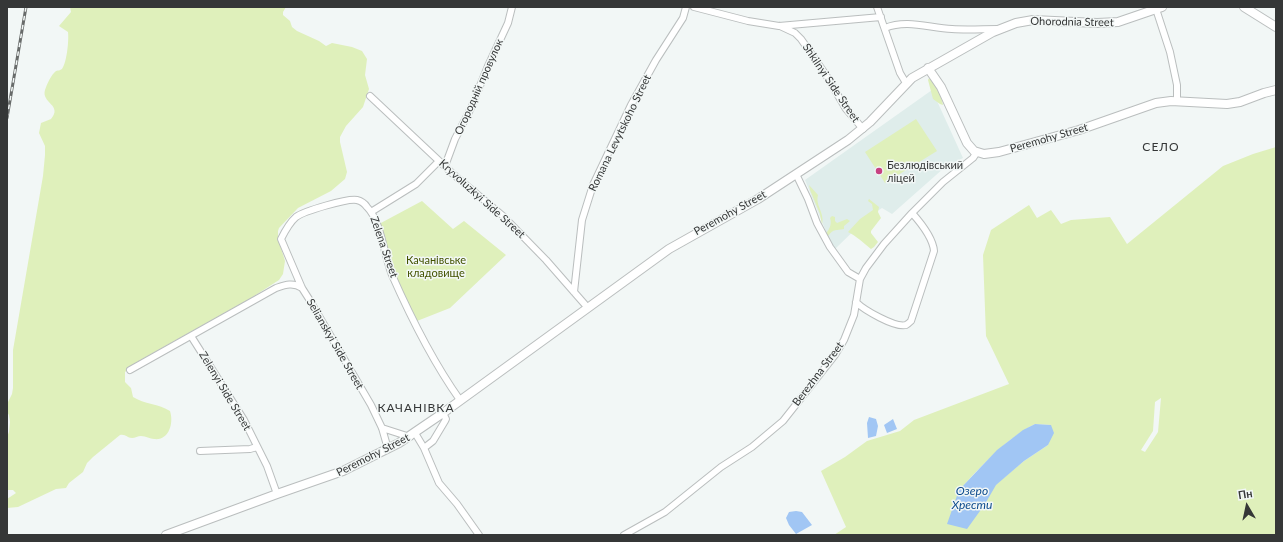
<!DOCTYPE html>
<meta charset="utf-8">
<style>
body{margin:0}
#map{position:relative;width:1283px;height:542px;overflow:hidden;background:#f2f7f6;font-family:Lato,sans-serif}
canvas{display:block}
.frame{position:absolute;inset:0;border:8px solid #353737;pointer-events:none}
.north{position:absolute;left:1227px;top:486px;width:40px;height:40px;-webkit-text-stroke:3px #f2f7f6;paint-order:stroke;rotate:351deg;font-size:11px;font-weight:700;line-height:16px;text-align:center;color:#353737}
.north::after{content:'';display:block;margin:auto;width:14px;height:18px;background:#353737;clip-path:polygon(50% 0,100% 100%,50% 72%,0 100%)}
</style>
<div id="map">
<canvas width="1283" height="542"></canvas>
<div class="frame"></div>
<div class="north">Пн</div>
</div>
<script>
const g = document.querySelector('canvas').getContext('2d');
g.lineJoin = 'round';
function fillPath(path, color) { g.fillStyle = color; g.fill(path, 'evenodd'); }
function strokePath(path, color, width, dash) { g.strokeStyle = color; g.lineWidth = width; g.lineCap = dash ? 'butt' : 'round'; g.setLineDash(dash || []); g.stroke(path); }
function write(font, color, halo, rows, align = 'center') {
  g.font = font + ' Lato,sans-serif'; g.lineWidth = 3; g.setLineDash([]); g.textBaseline = 'middle'; g.strokeStyle = halo; g.fillStyle = color; for (const [text, x, y, turn = 0] of rows) {
    g.save(); g.translate(x, y); g.rotate((+turn || 0) * Math.PI / 180); g.textAlign = isNaN(turn) ? turn : align; if (halo) g.strokeText(text, 0, 0); g.fillText(text, 0, 0); g.restore();
  }
}
const built = new Path2D(`
 M932,90L963,158L944,168L892,214L882,208L868,217L835,249L827,234L805,180Z`);
const green = new Path2D(`
 M70,7H286L283,12V15L290,21L292,27L297,31L319,41L326,46L332,43L352,47L362,51L367,59L365,75L369,89L363,107L346,126L340,137V142L347,172L345,179L331,191L298,208L279,228L278,231V238L285,261L283,274L279,280L251,298L135,363L125,372V382L131,388L133,397C144,404 159,404 170,411C174,423 169,441 154,439C150,439 146,436 141,436C138,436 135,438 132,438C127,438 126,434 120,435L93,457L87,463L83,472L69,483L66,488L56,489L18,507L7,508V499L16,493L13,490H7V437L9,432L10,422L9,415L7,412V404L12,394L13,388V350L43,176L45,155V146L39,133L41,123L51,119C63,105 41,103 45,90C47,84 51,75 56,71C59,70 59,71 62,69C67,62 69,40 68,32L59,26L71,12Z
 M929,78C934,82 943,98 943,105L940,104L933,99L928,80Z
 M916,119L937,151L885,183L865,152Z
 M1276,147V535H834L846,527L821,471L845,457L867,441L900,431L914,420L1009,384L986,336L983,255L991,230L1029,205L1037,218L1051,210L1061,224L1071,220L1110,217L1127,244L1223,166L1253,154ZM1161,398L1158,432L1145,452L1141,450L1153,431L1155,402ZM1035,424L1051,425L1048,445L1024,461L995,485L959,490C982,466 1004,440 1035,424Z
 M809,185L818,195C815,206 825,212 822,225L820,214L810,190Z
 M869,199L879,207L878,212L881,218L871,231V233L878,242L874,247L871,249C865,244 855,235 848,232L860,219L873,210L872,204L868,201Z
 M422,201L453,229L464,221L506,255L450,308L417,321L393,272L379,224Z
 M832,216L835,217V221L837,223L847,219L850,221L844,226V229C836,231 834,228 828,236L826,233C830,229 832,223 830,218Z`);
const water = new Path2D(`
 M869,417L876,419L878,426L876,436L868,438L867,423Z
 M893,419L897,429L887,433L884,425Z
 M1035,424L1051,425L1054,433L1048,445L1024,461L996,485L985,504L967,529L947,524L959,490L997,450L1023,430Z
 M796,511L802,512L812,525L796,534L789,525L786,518L789,512Z`);
const street = new Path2D(`
 M694,7L748,21L779,26L881,17
 M877,7L900,73L906,83
 M1156,9L1170,52L1177,85V101
 M780,26L795,33L801,39L826,75L846,109L863,129
 M885,28C907,19 929,28 952,29C967,30 983,29 998,29
 M370,96L453,174L503,216L546,260L588,308
 M445,166L455,139L471,108L488,66L508,23L512,7
 M796,174L808,199L817,223L830,247L848,272L860,279
 M371,212L416,184L439,161
 M574,292L582,220L593,185L631,105L656,60L683,18L686,7
 M856,302C864,310 895,328 906,325C908,324 909,323 911,321L934,251C933,238 920,222 912,213
 M191,336L244,420L267,466L277,494
 M130,370L276,288C285,285 293,282 302,288
 M382,428L410,437
 M415,433L424,448L439,483L457,504L479,535
 M424,448L433,441L445,421L446,419L443,413
 M388,449L382,428L371,405L309,299L302,288L281,239C285,231 289,223 296,217C304,211 348,198 357,200C361,201 365,204 367,207C381,221 384,255 392,275C411,318 433,362 460,400
 M200,451L250,449L257,447
 M624,535L665,512L721,467L752,447L783,421L835,355L844,340L854,315L860,279L866,268L884,244L912,213L943,182L973,158L977,152`);
const secondary = new Path2D(`
 M1244,7L1276,27
 M928,68L941,87L967,143L974,151L984,154L999,152L1079,130L1156,103L1171,101L1227,104L1240,102L1264,93L1276,90
 M166,535L277,494L343,471L399,443L443,413L669,249L758,199L848,140L870,122L912,78L993,32L1016,23L1033,20L1097,23L1118,22L1162,7`);
const rail = new Path2D(`
 M7,118L26,7`);
const markers = [
 [879,171,4,"#c74182"]
];
const streetNames = [
 ["Ohorodnia Street",1072,22,1],
 ["Shkilnyi Side Street",831,83,56],
 ["Огородній провулок",479,87,-66],
 ["Romana Levytskoho Street",620,133,-64],
 ["Peremohy Street",1049,138,-16],
 ["Kryvoluzkyi Side Street",482,199,42],
 ["Peremohy Street",730,213,-29],
 ["Zelena Street",384,247,71],
 ["Selianskyi Side Street",335,344,60],
 ["Berezhna Street",818,374,-53],
 ["Zelenyi Side Street",225,391,59],
 ["Peremohy Street",373,455,-27]
];
const poiNames = [
 ["Безлюдівський",887,165],
 ["ліцей",887,178]
];
const parkNames = [
 ["Качанівське",436,260],
 ["кладовище",436,273]
];
const neighbourhoodNames = [
 ["СЕЛО",1161,147],
 ["КАЧАНІВКА",416,408]
];
const waterNames = [
 ["Озеро",972,491],
 ["Хрести",972,505]
];
fillPath(built, '#dfedeb');
fillPath(green, '#dff0bb');
fillPath(water, '#a1c6f4');
strokePath(street, '#babebe', 8);
strokePath(secondary, '#babebe', 10);
strokePath(street, '#fff', 6);
strokePath(secondary, '#fff', 8);
strokePath(rail, '#686b6a', 3);
strokePath(rail, '#f2f7f6', 1.5, [4.5]);
for (const [x, y, r, color] of markers) { const dot = new Path2D(); dot.arc(x, y, r, 0, 2 * Math.PI); g.fillStyle = color; g.fill(dot); strokePath(dot, '#f2f7f6', 1.5); }
write('11px', '#353737', '#f2f7f6', streetNames);
write('11px', '#353737', '#f2f7f6', poiNames, 'left');
write('11px', '#435300', '#f2f7f6', parkNames);
g.letterSpacing = '1px';
write('12px', '#353737', '#f2f7f6', neighbourhoodNames);
g.letterSpacing = '0px';
write('italic 12px', '#0b4a8d', '#f2f7f6', waterNames);
</script>
